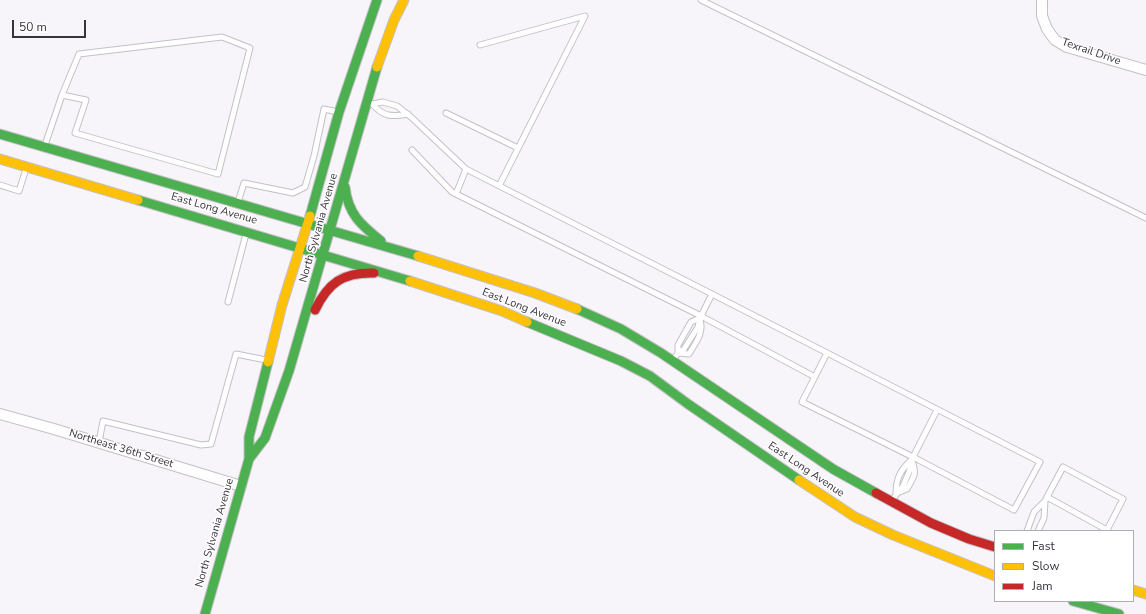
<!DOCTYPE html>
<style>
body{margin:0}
#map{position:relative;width:1146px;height:614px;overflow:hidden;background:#f8f5fa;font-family:"Nunito Sans",sans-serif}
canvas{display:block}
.legend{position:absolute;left:994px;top:530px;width:140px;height:72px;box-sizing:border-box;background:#fff;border:1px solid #b0adb2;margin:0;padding:5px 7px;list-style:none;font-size:12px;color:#39333f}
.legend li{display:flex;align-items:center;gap:8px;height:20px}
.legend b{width:20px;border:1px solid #b0adb2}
.scale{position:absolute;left:12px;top:20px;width:74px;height:18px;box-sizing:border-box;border:2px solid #39333f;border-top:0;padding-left:5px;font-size:12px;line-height:14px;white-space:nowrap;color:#39333f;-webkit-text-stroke:3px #fff;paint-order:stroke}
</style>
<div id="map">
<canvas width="1146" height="614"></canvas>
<ul class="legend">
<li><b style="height:5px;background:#4caf50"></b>Fast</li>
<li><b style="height:5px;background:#ffc107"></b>Slow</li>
<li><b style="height:5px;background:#c62828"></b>Jam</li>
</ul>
<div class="scale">50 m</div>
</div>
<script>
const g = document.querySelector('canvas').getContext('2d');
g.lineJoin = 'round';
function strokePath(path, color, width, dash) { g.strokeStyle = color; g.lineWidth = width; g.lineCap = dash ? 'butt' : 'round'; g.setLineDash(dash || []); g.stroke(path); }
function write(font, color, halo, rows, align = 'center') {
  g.font = font + ' "Nunito Sans",sans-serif'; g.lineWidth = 3; g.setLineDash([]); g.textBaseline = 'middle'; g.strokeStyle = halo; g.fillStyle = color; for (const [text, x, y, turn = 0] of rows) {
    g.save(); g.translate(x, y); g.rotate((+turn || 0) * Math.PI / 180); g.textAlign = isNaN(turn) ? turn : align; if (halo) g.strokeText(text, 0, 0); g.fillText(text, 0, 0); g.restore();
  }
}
const lane = new Path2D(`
 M701,0L1146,218
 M480,45L585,16L499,186
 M369,103L372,104L383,102L397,106L411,117L466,169L712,294
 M372,104C384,117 391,117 408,114
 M446,113L518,148
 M45,145L62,95L86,100L75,133L218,174L250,48L222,37L79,54L62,95
 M412,150L452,192L701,316L815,377
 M0,185L19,191L26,169
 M456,194L466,169
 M238,202L244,183L293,193L305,187L314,156L324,109L338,112
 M228,302L246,234
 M678,353V345L691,322L700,318
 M679,353L689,354C696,342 704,333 700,320
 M673,360L678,353L684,349L698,327L700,318L712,294L1040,462L1014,510L913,457L802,402L827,353
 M99,442L103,421L201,445L211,444L236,354L266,360
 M897,493L907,489C914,476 917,475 912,461
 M896,494C896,478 900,471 911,460
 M892,500L903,486L909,472L913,457L937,410
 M1027,531L1034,512L1045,501L1047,497L1063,467L1123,499L1107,530L1047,497
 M1038,531L1044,518L1045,501`);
const street = new Path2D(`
 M1042,0V16L1047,29L1055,40L1067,47L1146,70
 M0,414L54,429L241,486`);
const fast = new Path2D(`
 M0,134L418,256
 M345,187C348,214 361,225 381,241
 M138,200L410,281
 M310,216L339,112L377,0
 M577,309L621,329L661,353L833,469L876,493
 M527,322L621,361L650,376L688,404L799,480
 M249,459L265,438L289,371L377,67
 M1073,601L1119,614
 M205,614L249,459V437L268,362`);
const slow = new Path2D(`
 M377,67L394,20L404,0
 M0,159L138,200
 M418,256L535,293L577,309
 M410,281L502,311L527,322
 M268,362L282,305L310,216
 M799,480L855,517L893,535L995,576
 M1133,590L1146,594`);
const jam = new Path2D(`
 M315,310C328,283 343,272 374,273
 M876,493L931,523L969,539L995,547`);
const streetNames = [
 ["Texrail Drive",1091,52,19],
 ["East Long Avenue",214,209,16],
 ["North Sylvania Avenue",319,228,-74],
 ["East Long Avenue",524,308,21],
 ["Northeast 36th Street",121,449,17],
 ["East Long Avenue",806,470,34],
 ["North Sylvania Avenue",215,533,-74]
];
strokePath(lane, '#c4c0c7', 7);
strokePath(street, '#c4c0c7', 12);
strokePath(fast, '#c4c0c7', 11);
strokePath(slow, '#c4c0c7', 11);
strokePath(jam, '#c4c0c7', 11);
strokePath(lane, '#fefefe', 5);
strokePath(street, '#fefefe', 10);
strokePath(fast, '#4caf50', 9);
strokePath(slow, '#ffc107', 9);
strokePath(jam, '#c62828', 9);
write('11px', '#39333f', '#fff', streetNames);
</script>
